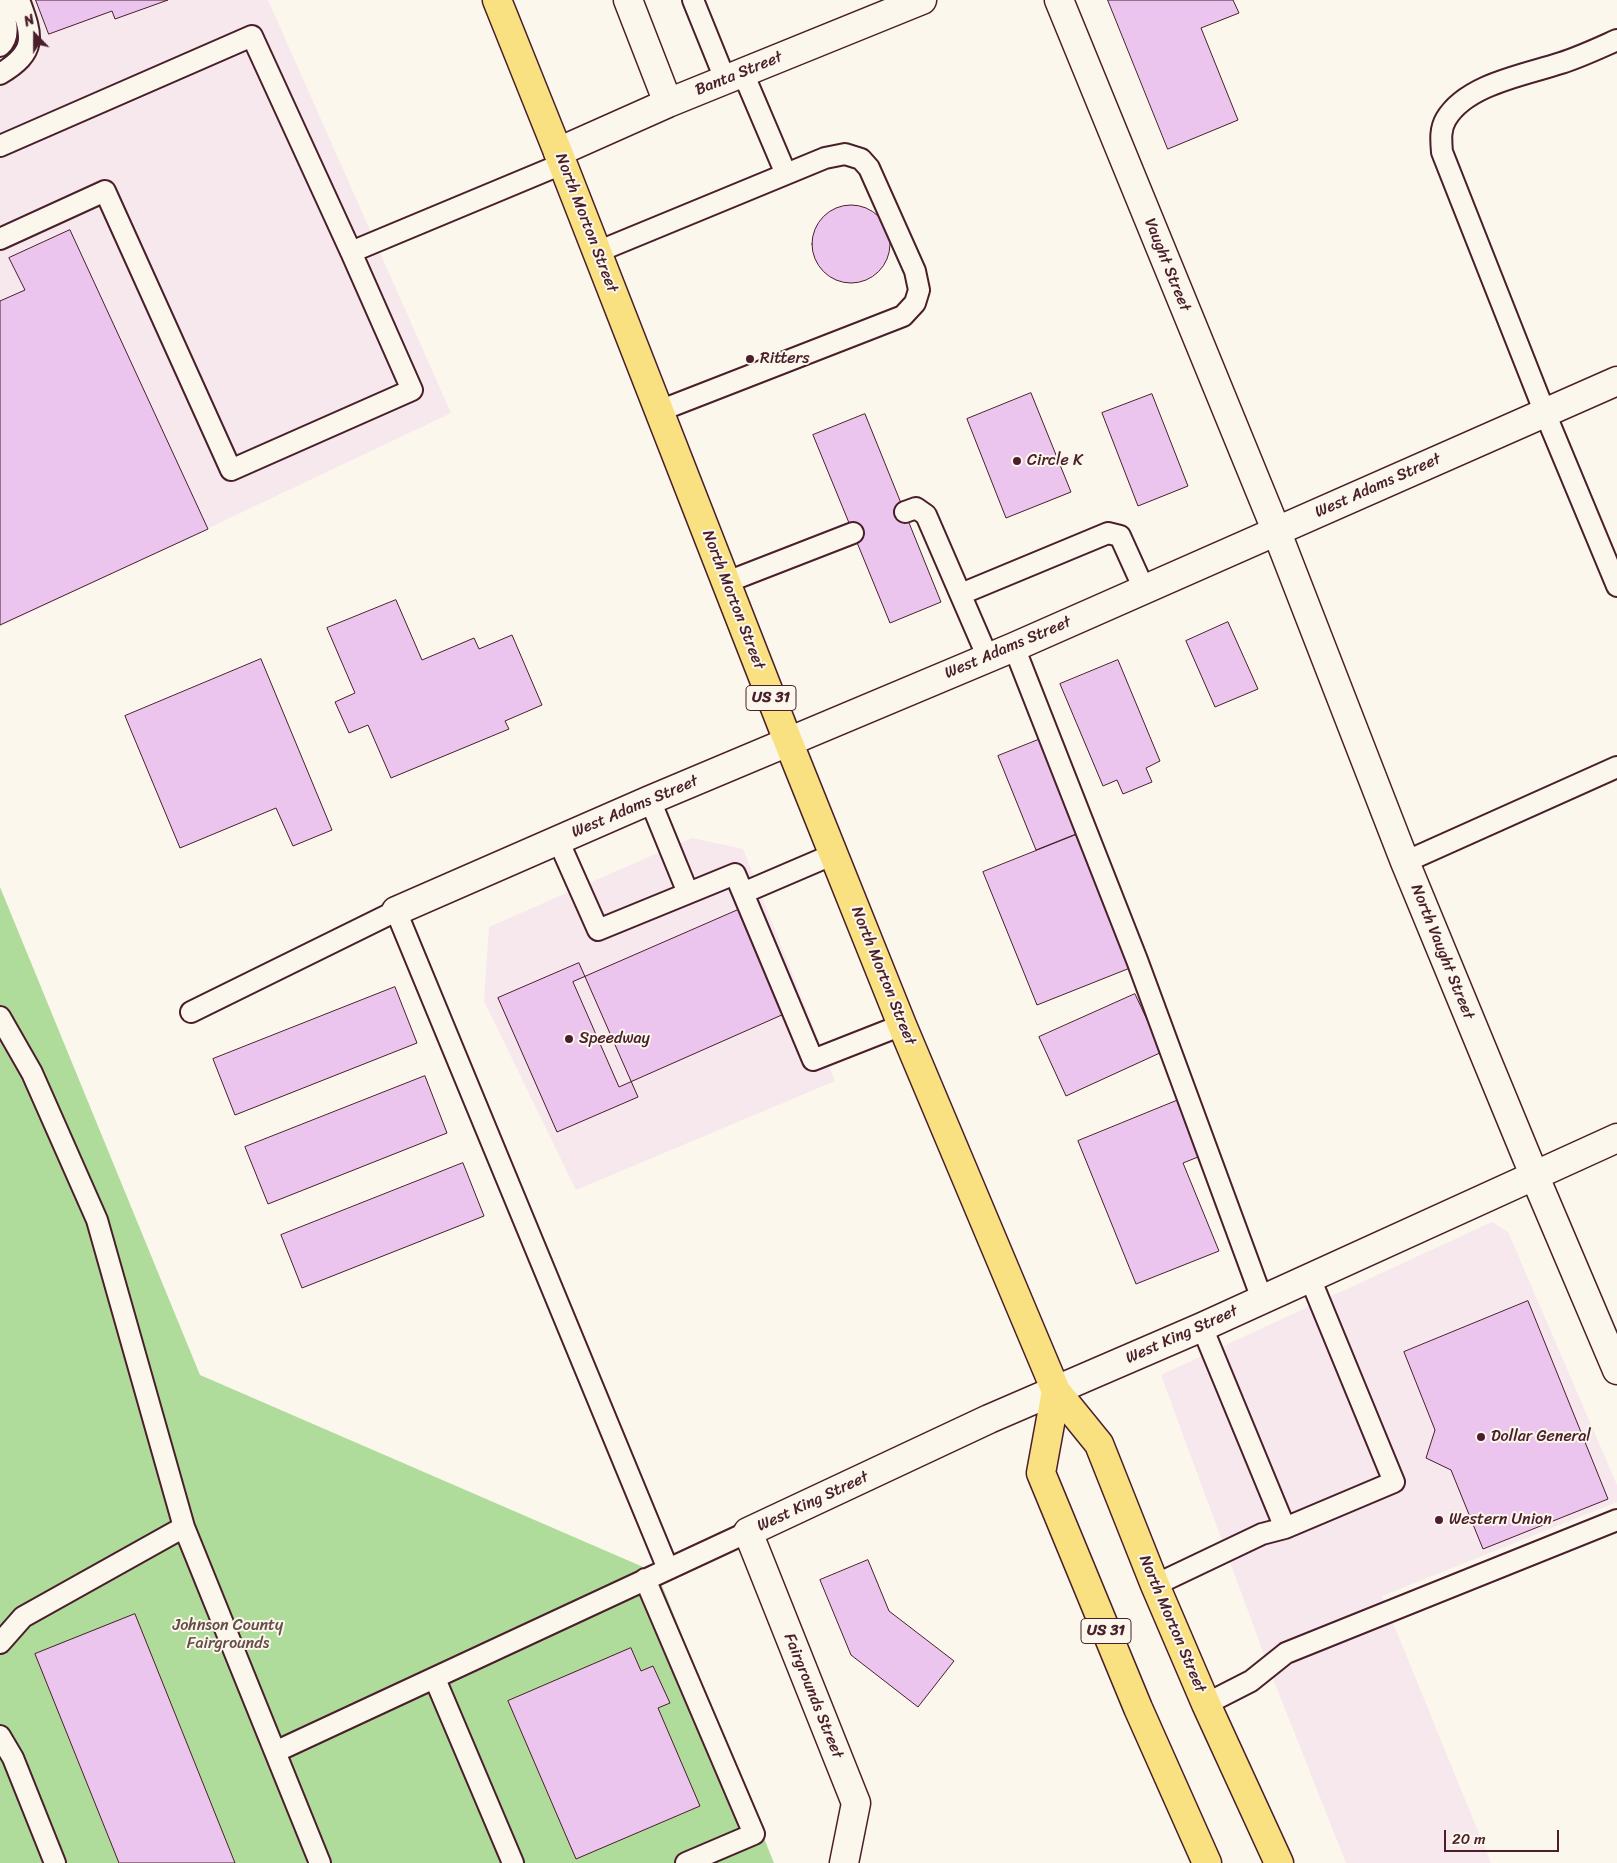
<!DOCTYPE html>
<style>
body{margin:0}
#map{position:relative;width:1617px;height:1863px;overflow:hidden;background:#fbf7ec;font-family:Sriracha,sans-serif}
canvas{display:block}
.north{position:absolute;left:10px;top:10px;width:50px;height:50px;-webkit-text-stroke:4px #fbf7ec;paint-order:stroke;rotate:338deg;font-size:14px;font-weight:700;line-height:20px;text-align:center;color:#4a1f2b}
.north::after{content:'';display:block;margin:auto;width:18px;height:22px;background:#4a1f2b;clip-path:polygon(50% 0,100% 100%,50% 72%,0 100%)}
.scale{position:absolute;left:1444px;top:1830px;width:115px;height:22px;box-sizing:border-box;border:2px solid #4a1f2b;border-top:0;padding-left:6px;font-size:15px;line-height:18px;white-space:nowrap;color:#4a1f2b;-webkit-text-stroke:4px #fbf7ec;paint-order:stroke}
</style>
<div id="map">
<canvas width="1617" height="1863"></canvas>
<div class="north">N</div>
<div class="scale">20 m</div>
</div>
<script>
const g = document.querySelector('canvas').getContext('2d');
g.lineJoin = 'round';
function fillPath(path, color) { g.fillStyle = color; g.fill(path, 'evenodd'); }
function strokePath(path, color, width, dash) { g.strokeStyle = color; g.lineWidth = width; g.lineCap = dash ? 'butt' : 'round'; g.setLineDash(dash || []); g.stroke(path); }
function write(font, color, halo, rows, align = 'center') {
  g.font = font + ' Sriracha,sans-serif'; g.lineWidth = 4; g.setLineDash([]); g.textBaseline = 'middle'; g.strokeStyle = halo; g.fillStyle = color; for (const [text, x, y, turn = 0] of rows) {
    g.save(); g.translate(x, y); g.rotate((+turn || 0) * Math.PI / 180); g.textAlign = isNaN(turn) ? turn : align; if (halo) g.strokeText(text, 0, 0); g.fillText(text, 0, 0); g.restore();
  }
}
const built = new Path2D(`
 M0,0H268L451,413L0,627Z
 M692,838L743,849L835,1081L576,1190L484,1001L489,927Z
 M1492,1222L1508,1232L1617,1485V1502L1382,1596L1491,1863H1346L1272,1676L1161,1375Z`);
const green = new Path2D(`
 M0,887L200,1375L657,1573L774,1863H0Z`);
const building = new Path2D(`
 M36,0H168L115,19L112,11L49,34Z
 M1108,0H1233L1239,13L1201,28L1238,120L1168,149Z
 M812 244a39 39 0 1 1 78 0a39 39 0 1 1-78 0Z
 M70,230L208,529L0,625V301L25,290L9,258Z
 M1031,393L1071,492L1006,518L967,419Z
 M1152,394L1188,486L1138,506L1102,413Z
 M865,414L941,602L890,623L813,435Z
 M396,600L422,660L474,638L479,649L512,635L542,705L505,721L509,729L391,778L368,725L349,733L335,702L355,693L327,628Z
 M1228,622L1258,689L1215,707L1186,641Z
 M261,659L332,830L293,846L276,808L180,848L125,716Z
 M1118,660L1160,761L1146,768L1152,782L1123,794L1117,780L1103,786L1060,684Z
 M1043,738L1081,832L1036,850L998,756Z
 M1076,835L1130,968L1037,1005L983,872Z
 M738,910L784,1014L619,1087L573,982Z
 M579,963L638,1097L557,1132L498,998Z
 M395,987L417,1043L235,1115L213,1059Z
 M1135,994L1162,1052L1066,1096L1039,1037Z
 M425,1076L447,1133L268,1204L245,1147Z
 M1181,1099L1203,1155L1183,1163L1219,1251L1136,1284L1078,1141Z
 M463,1163L484,1216L302,1288L281,1235Z
 M1528,1301L1608,1499L1483,1549L1451,1470L1426,1458L1435,1430L1404,1352Z
 M868,1560L889,1611L954,1661L918,1707L851,1655L820,1580Z
 M135,1614L235,1863H119L35,1654Z
 M631,1648L641,1671L653,1666L670,1703L658,1708L700,1806L576,1859L508,1701Z`);
const service = new Path2D(`
 M693,0L725,79
 M0,4C5,17 12,35 0,46
 M1617,40C1599,48 1580,57 1561,63C1525,75 1467,84 1446,119C1440,129 1441,140 1442,152L1545,413L1617,586
 M743,73L786,174
 M0,74C37,52 33,37 19,0
 M0,146L252,36L351,252L562,164
 M0,239L105,191L231,470L412,390L351,252
 M597,252L825,158L845,154L861,159L869,168L915,271L919,290L915,303L903,316L659,411
 M905,512L916,508L926,515L988,658
 M727,582L853,533
 M961,594L1108,533L1120,536L1144,589
 M1014,647L1137,960L1262,1299
 M650,800L688,893
 M558,840L598,930L735,874L813,1060L902,1025
 M1405,862L1617,767
 M743,893L834,854
 M191,1012L396,911L668,1569
 M0,1017L32,1073L97,1220L184,1527L23,1617L0,1643
 M184,1527L320,1863
 M1285,1528L1394,1482L1310,1278
 M645,1579L754,1834L686,1863
 M1155,1585L1262,1534L1285,1528L1202,1327
 M435,1679L513,1863
 M1206,1704L1251,1681L1286,1653L1617,1520
 M0,1736L13,1758L55,1863
 M275,1752L748,1532`);
const minor = new Path2D(`
 M628,0L668,103
 M1059,0L1276,530L1405,862L1535,1177L1617,1370
 M558,152L668,103L922,0
 M396,911L650,800L1014,647L1617,381
 M844,1863L856,1803L748,1532L989,1419L1202,1327L1617,1138`);
const primary = new Path2D(`
 M497,0L558,152L788,741L902,1025L1056,1391L1099,1444L1155,1585L1206,1704L1279,1863
 M1056,1391L1041,1473L1138,1708L1207,1863`);
const markers = [
 [750,359,5,"#4a1f2b"],
 [1017,461,5,"#4a1f2b"],
 [569,1039,5,"#4a1f2b"],
 [1481,1437,5,"#4a1f2b"],
 [1439,1520,5,"#4a1f2b"]
];
const shields = [
 [771,698,50],
 [1106,1631,50]
];
const shieldNames = [
 ["US 31",771,698],
 ["US 31",1106,1631]
];
const streetNames = [
 ["Banta Street",739,74,-22],
 ["North Morton Street",586,223,69],
 ["Vaught Street",1167,265,68],
 ["West Adams Street",1378,486,-24],
 ["North Morton Street",733,600,69],
 ["West Adams Street",1008,648,-23],
 ["West Adams Street",635,807,-23],
 ["North Vaught Street",1442,952,68],
 ["North Morton Street",883,976,68],
 ["West King Street",1182,1335,-24],
 ["West King Street",813,1502,-25],
 ["North Morton Street",1172,1624,67],
 ["Fairgrounds Street",813,1696,68]
];
const poiNames = [
 ["Ritters",760,359],
 ["Circle K",1027,461],
 ["Speedway",579,1039],
 ["Dollar General",1491,1437],
 ["Western Union",1449,1520]
];
const parkNames = [
 ["Johnson County",228,1626],
 ["Fairgrounds",228,1644]
];
fillPath(built, '#f6e8ed');
fillPath(green, '#b0dc9b');
fillPath(building, '#ebc5ee');
strokePath(building, '#4a1f2b', 1);
strokePath(service, '#4a1f2b', 24);
strokePath(minor, '#4a1f2b', 31);
strokePath(primary, '#4a1f2b', 31);
strokePath(service, '#fbf7ec', 20);
strokePath(minor, '#fbf7ec', 28);
strokePath(primary, '#f9e181', 28);
for (const [x, y, r, color] of markers) { const dot = new Path2D(); dot.arc(x, y, r, 0, 2 * Math.PI); g.fillStyle = color; g.fill(dot); strokePath(dot, '#fbf7ec', 2); }
for (const [x, y, w] of shields) { const box = new Path2D(); box.roundRect(x - w / 2, y - 12.5, w, 25, 4); g.fillStyle = '#fbf7ec'; g.fill(box); strokePath(box, '#4a1f2b', 1); }
write('bold 15px', '#4a1f2b', null, shieldNames);
write('16px', '#4a1f2b', '#fbf7ec', streetNames);
write('16px', '#4a1f2b', '#fbf7ec', poiNames, 'left');
write('16px', '#644e47', '#fbf7ec', parkNames);
</script>
